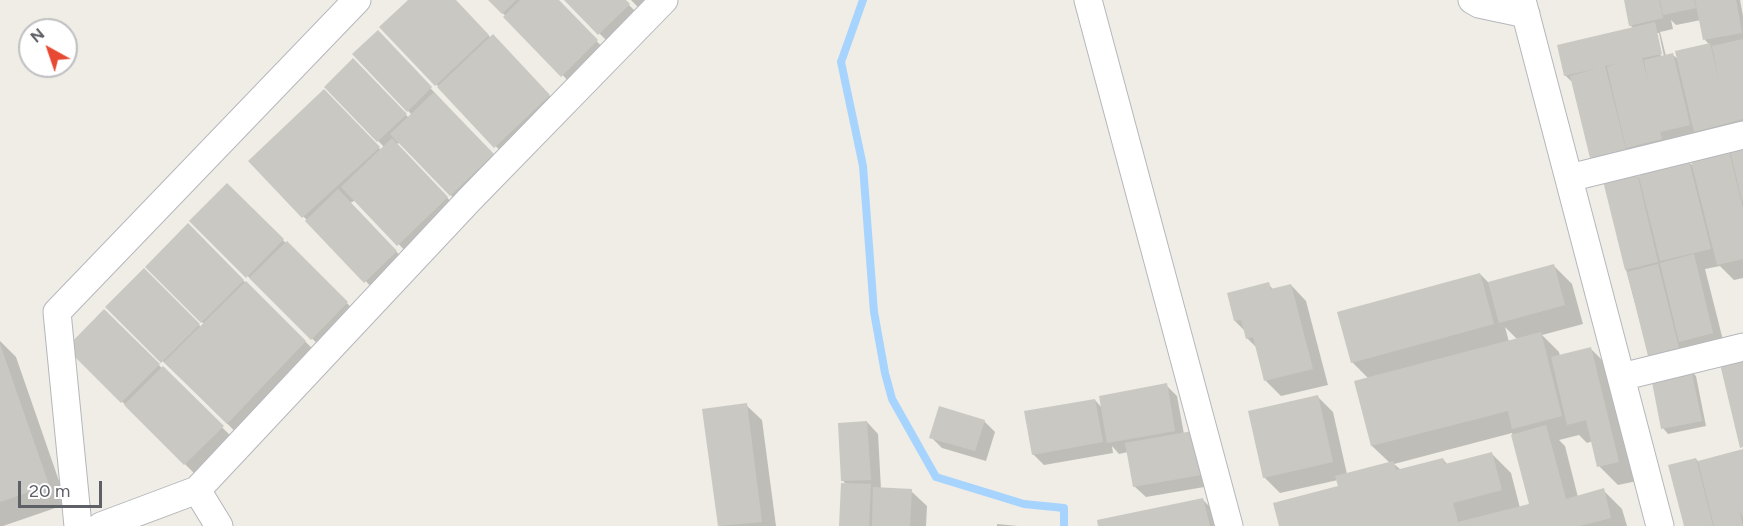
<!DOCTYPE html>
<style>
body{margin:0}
#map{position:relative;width:1743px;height:526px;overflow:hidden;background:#efede5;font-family:Figtree,sans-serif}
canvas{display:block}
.north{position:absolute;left:18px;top:18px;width:60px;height:60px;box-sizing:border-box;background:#fff;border:2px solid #bebfc1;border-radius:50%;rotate:320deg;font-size:16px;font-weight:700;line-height:24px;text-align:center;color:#5d6065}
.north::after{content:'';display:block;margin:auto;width:21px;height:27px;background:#e74933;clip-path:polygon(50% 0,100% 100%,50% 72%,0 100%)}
.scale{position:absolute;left:18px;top:481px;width:84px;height:27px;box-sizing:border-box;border:3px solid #5d6065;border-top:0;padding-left:8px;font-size:18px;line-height:21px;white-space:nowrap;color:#5d6065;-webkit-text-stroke:4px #fff;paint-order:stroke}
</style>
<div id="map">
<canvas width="1743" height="526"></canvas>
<div class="north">N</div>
<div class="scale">20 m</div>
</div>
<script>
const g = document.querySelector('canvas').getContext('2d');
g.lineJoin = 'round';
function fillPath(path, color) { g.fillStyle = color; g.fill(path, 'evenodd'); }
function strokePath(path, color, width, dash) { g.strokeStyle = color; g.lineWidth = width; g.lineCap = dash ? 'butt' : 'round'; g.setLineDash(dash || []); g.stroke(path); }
const shadow = new Path2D(`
 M410,0H454L491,38L508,52L564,111L511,162L381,27Z
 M490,0H557L612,57L578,91Z
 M566,0H624L640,16L611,45Z
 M631,0H659L645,14Z
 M1625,0H1740L1743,16V126L1603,169L1592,157L1573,80L1571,81L1565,75L1634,29L1630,25ZM1671,20L1676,25L1701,20L1705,40L1710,45L1679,60L1673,55L1666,56L1660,32L1673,29ZM1656,33H1659L1665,61H1662Z
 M378,32L508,171L466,211L400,142L396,145L463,214L414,260L356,200L350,203L412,268L381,297L250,161L339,106L382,151L385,148L326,87L353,60L409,118L412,115L354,54Z
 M1743,144V278L1734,280L1720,266L1705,269L1724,344L1692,352L1686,347L1690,359L1660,367L1649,355L1626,270L1636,174L1641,179L1689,162L1694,167Z
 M227,185L363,319L328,354L191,221Z
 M188,226L321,357L243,439L107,307L144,270L201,327L204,324L147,267Z
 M1553,265L1572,284L1583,324L1542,335L1559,352L1560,356L1591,349L1610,368L1637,481L1618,485L1599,466L1593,441L1587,443L1579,435L1559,440L1565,446L1578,497L1603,490L1622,509L1627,526H1280L1340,487L1338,480L1280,493L1264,477L1318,397L1333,412L1347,474L1390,463L1372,446L1356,382L1369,379L1352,362L1480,274L1489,283ZM1505,327L1517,339L1509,342ZM1512,433L1530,505L1520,508L1511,473L1492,454L1448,465L1443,459L1401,470L1394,464Z
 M1268,284L1274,290L1291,285L1306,301L1328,385L1281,396L1266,381L1258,349L1247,338L1245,331L1235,321Z
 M104,311L238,443L201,480L68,348Z
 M0,341L16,357L67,504L3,526H0Z
 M1690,370L1696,376L1706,426L1668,434L1663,428Z
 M1166,385L1177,396L1184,434L1216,485L1146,497L1134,486L1128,452L1119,454L1112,446L1113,453L1044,465L1033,454L1095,400L1102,408Z
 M746,405L762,420L776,526H719L704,410Z
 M984,421L995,432L986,461L942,448L931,437Z
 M867,422L878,434L881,489L911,491L927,506L926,526H840L847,485L843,481Z
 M1743,451V526H1685L1696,459L1699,462Z
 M1202,499L1218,515L1221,526H1099Z
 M997,524L1018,526H997Z`);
const stream = new Path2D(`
 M863,0L841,62L863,166L874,312L885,373L892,399L936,477L1024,504L1064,508V526`);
const building = new Path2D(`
 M408,0H456L489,35L435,86L379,27Z
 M488,0H516L502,14Z
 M520,0H559L598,40L561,77L503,17Z
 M564,0H626L630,4L598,35Z
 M1624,0H1659L1663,18L1629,26Z
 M1660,0H1694L1696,8L1663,15Z
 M1695,0H1736L1742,33L1703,40Z
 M1655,22L1662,54L1642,58L1648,82L1644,60L1673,53L1690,125L1660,132L1662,139L1626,148L1607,67L1615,64L1605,66L1626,150L1590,158L1570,76L1598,68L1564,76L1557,45Z
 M378,30L432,87L407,112L352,54Z
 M493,34L550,95L494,148L437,87Z
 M1743,39V119L1694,132L1675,51L1710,43L1720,85L1712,46Z
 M353,58L407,114L377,142L324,87Z
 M324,89L380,147L302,218L248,161Z
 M434,92L494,154L450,196L390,134Z
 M392,138L448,197L397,246L341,187Z
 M1743,143V201H1742L1729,146Z
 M1728,147L1743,209V259L1717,265L1690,157Z
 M1689,161L1711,249L1660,261L1638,173Z
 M1637,173L1658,262L1625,270L1603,181Z
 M227,183L284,239L246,278L189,221Z
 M338,189L397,251L364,283L305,221Z
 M188,223L244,280L201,323L145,267Z
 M287,241L348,302L311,340L249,278Z
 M1694,254L1713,333L1679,342L1660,263Z
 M1554,264L1565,305L1499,323L1488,282Z
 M1658,264L1679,348L1648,356L1627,272Z
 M144,268L200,324L161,363L105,307Z
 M1480,273L1494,324L1351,363L1337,312Z
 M246,281L306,341L227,424L164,362Z
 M1269,282L1271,289L1291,284L1313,369L1264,381L1253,337L1246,339L1241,320L1234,321L1227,293Z
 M104,309L160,364L121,403L66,348Z
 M1541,332L1562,416L1512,429L1508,411L1371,446L1354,381Z
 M0,344L49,485L0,502Z
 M1591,347L1619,462L1597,467L1586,420L1567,425L1551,357Z
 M1743,359V447L1740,448L1720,364Z
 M163,366L224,426L184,465L124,405Z
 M1691,369L1702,421L1661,429L1651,377Z
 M1167,383L1175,431L1107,443L1099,396Z
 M1318,395L1333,462L1263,478L1248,411Z
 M1095,399L1103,442L1032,455L1024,411Z
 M747,403L762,522L718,526L702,409Z
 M939,406L985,420L975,451L929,438Z
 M867,421L871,480L841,481L838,423Z
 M1546,425L1566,499L1604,488L1611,518L1579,526H1279L1273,503L1338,486L1335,476L1393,461L1396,470L1443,458L1445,464L1492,452L1502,490L1453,503L1458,522L1529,504L1511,435Z
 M1198,430L1206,474L1133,487L1125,443Z
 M1743,449V518L1739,509L1743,526H1714L1698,461Z
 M1696,458L1713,526H1684L1668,465Z
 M841,483L871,484L869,526H839Z
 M873,487L912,489L910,526H872Z
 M1203,498L1210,526H1098L1097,520Z`);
const minor = new Path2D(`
 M1088,0L1229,526
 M1472,0L1479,4L1526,14
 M1522,0L1660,526
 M1569,178L1743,135
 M1621,377L1743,347
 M197,490L219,526
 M78,526L57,312L357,0
 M101,526L197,490L469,200L664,0`);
fillPath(shadow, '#0003');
strokePath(stream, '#a6d4fe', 8);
fillPath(building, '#cac8c2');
strokePath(minor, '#b5b7bc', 29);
strokePath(minor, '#fff', 27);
</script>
